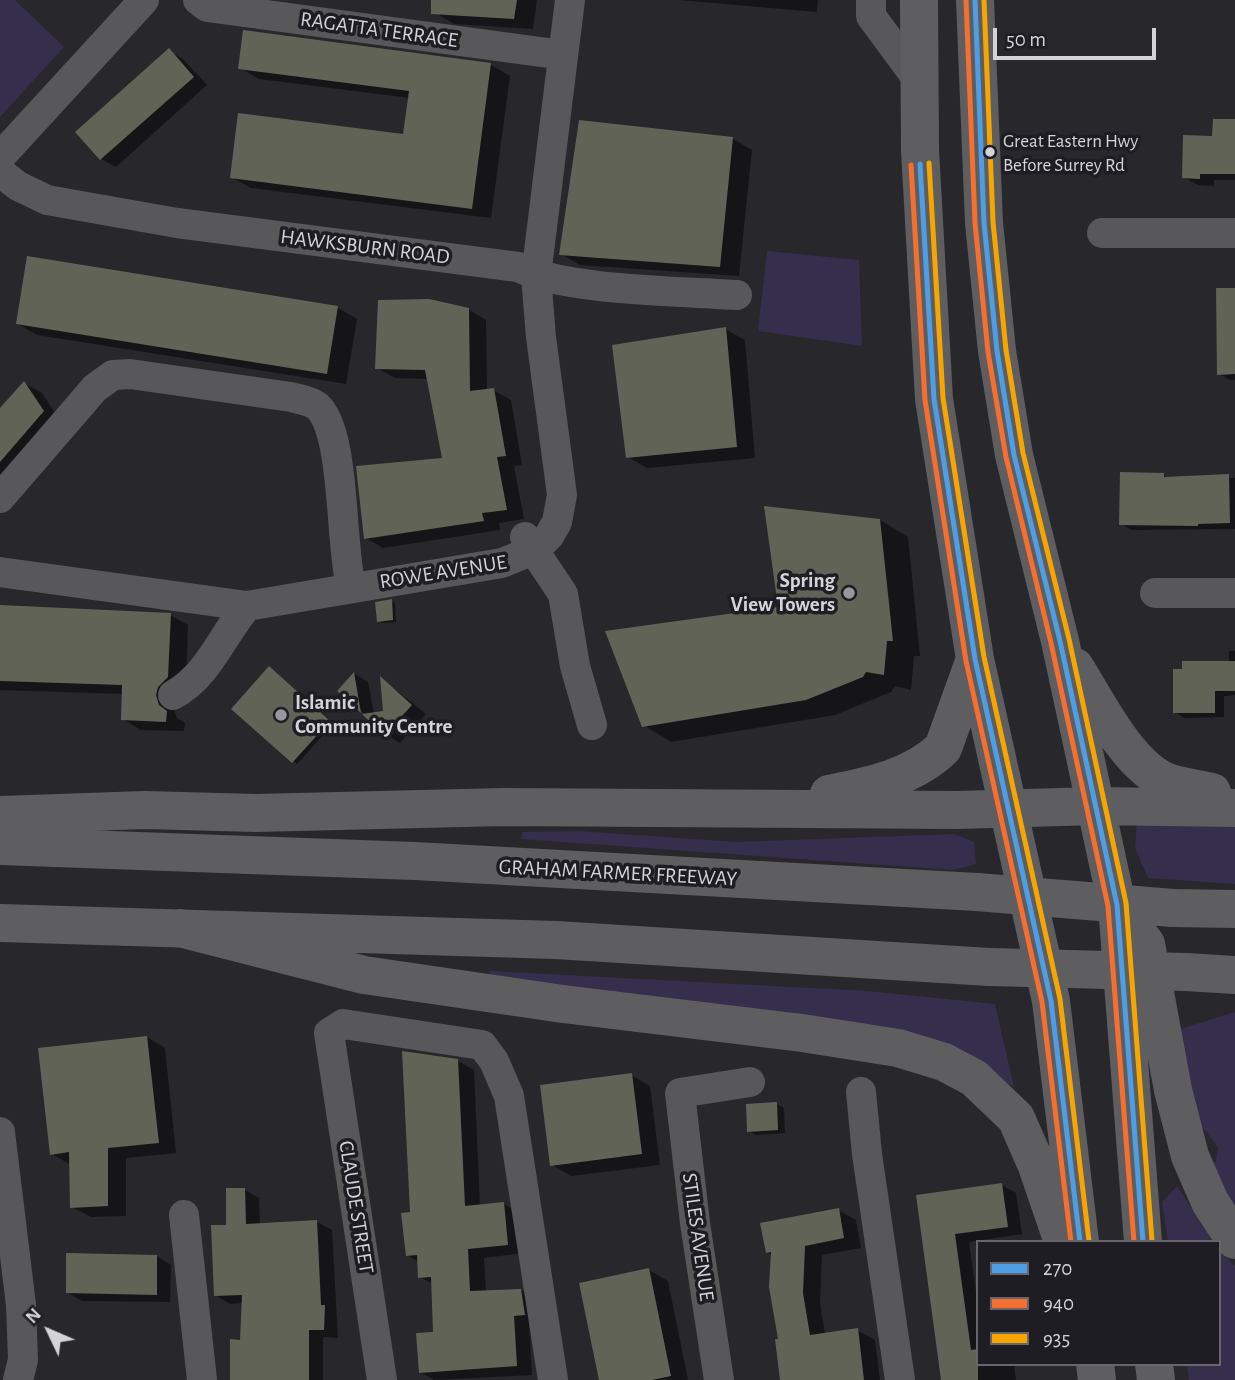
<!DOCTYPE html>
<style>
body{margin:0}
#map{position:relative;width:1235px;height:1380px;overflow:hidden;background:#28272c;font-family:"Alegreya Sans",sans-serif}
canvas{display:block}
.legend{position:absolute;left:976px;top:1240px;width:245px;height:126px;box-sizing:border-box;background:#1e1d24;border:2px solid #67666c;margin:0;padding:9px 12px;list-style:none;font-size:21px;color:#d4d3d8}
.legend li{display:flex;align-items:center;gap:14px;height:35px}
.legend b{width:35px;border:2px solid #67666c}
.north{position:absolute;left:14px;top:1296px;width:70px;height:70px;-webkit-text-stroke:5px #1e1d24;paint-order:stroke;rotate:314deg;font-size:19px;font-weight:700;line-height:28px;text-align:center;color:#d4d3d8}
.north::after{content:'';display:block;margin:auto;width:24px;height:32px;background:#d4d3d8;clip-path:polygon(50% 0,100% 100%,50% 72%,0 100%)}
.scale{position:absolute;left:993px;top:28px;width:163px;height:32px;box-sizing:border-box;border:4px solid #d4d3d8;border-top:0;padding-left:9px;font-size:21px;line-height:24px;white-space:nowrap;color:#d4d3d8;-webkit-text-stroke:5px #1e1d24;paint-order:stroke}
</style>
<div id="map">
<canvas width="1235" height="1380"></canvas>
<ul class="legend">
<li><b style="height:9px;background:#4d9ee5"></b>270</li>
<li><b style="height:9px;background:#f46f30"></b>940</li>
<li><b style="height:9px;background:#f7a600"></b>935</li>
</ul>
<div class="north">N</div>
<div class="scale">50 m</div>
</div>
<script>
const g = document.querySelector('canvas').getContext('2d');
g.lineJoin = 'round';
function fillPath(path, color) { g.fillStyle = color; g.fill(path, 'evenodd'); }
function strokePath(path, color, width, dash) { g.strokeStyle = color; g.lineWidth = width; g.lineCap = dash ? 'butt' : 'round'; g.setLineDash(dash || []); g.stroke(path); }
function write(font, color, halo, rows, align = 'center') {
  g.font = font + ' "Alegreya Sans",sans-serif'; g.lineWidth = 7; g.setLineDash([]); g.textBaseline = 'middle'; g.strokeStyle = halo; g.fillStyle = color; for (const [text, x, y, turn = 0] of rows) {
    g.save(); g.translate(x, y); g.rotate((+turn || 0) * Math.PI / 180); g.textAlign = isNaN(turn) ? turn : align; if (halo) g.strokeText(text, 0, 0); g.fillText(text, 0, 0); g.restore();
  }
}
const green = new Path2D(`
 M0,0H15L64,47L0,117Z
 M767,251L859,260L862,346L758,331Z
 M1137,821L1235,827V884L1148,878L1135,848Z
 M579,831L736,842L954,834L974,842L976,864L953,870L521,839L522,832Z
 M490,971L868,991L995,1004L1014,1087L936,1049L489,976Z
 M1235,1012V1218L1207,1173L1216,1161L1218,1147L1197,1120L1180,1029Z
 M1177,1186L1213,1242H1168L1162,1202Z
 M1219,1250L1235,1266V1380H1189L1187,1364H1219Z`);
const shadow = new Path2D(`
 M436,0H537L533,29L454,24L436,13Z
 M679,0H818L817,12Z
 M169,51L183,59L207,85L116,167L101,159Z
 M491,65L510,76L491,218L251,188L231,177L404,136L410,98L259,79L240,68Z
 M1235,121V180H1214V186L1198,185L1184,177L1214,137Z
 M733,139L752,150L739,276L580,265L561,254Z
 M28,258L338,308L357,319L346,384L37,335L18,324Z
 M1235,290V380H1230L1219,374Z
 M468,309L486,320L487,391L493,390L511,400L522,465L514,466L524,519L499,523L500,530L383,548L366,538L444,459L429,379L395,378L377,368Z
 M725,329L745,340L755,458L647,468L628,457Z
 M24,383L42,393L61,422L0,492V411Z
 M1163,475L1170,479L1235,478V529L1132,530L1121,524Z
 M880,520L908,537L920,656H914L911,690L895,686L891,692L835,715L671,742L643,725Z
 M391,601L395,603L396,622L382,623L378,621Z
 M0,607L170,615L188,625L186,688L173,707L177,718L185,723L184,731L141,730L123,719L124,694L0,690Z
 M1229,651H1235V695L1224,696V717L1184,718L1175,712L1229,663Z
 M273,670L333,724L297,764L233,708Z
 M355,674L368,682L374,714L385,713L382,679L426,714L400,743L386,734L340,691Z
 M147,1037L165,1048L176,1153L126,1158V1216L91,1217L72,1207L71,1165L52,1154Z
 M458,1061L474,1070L480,1206L503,1203L519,1213L524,1253L484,1258L486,1292L521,1290L537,1300L541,1324H529L532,1375L434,1380L420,1372L435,1334L433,1284L420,1277L419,1262L407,1255L412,1214Z
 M631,1075L650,1086L660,1165L571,1176L552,1165Z
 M777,1104L784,1108L785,1133L756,1135L749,1131Z
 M1002,1185L1016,1193L1022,1234L969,1242L978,1306V1364H1014L1016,1380H943L918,1197Z
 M245,1190L259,1198L260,1225L317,1222L332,1230L338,1338L323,1337V1380H231L241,1341L243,1303L230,1304L215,1295L227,1226Z
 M838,1210L856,1220L861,1248L822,1255L820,1303L825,1334L857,1330L875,1340L880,1380H782L772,1255L767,1252Z
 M157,1256L171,1265L170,1302L82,1301L67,1292Z
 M649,1270L668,1281L688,1380H600Z`);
const building = new Path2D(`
 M431,0H517L514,19L431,14Z
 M243,30L491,63L472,209L230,178L238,113L403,134L409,91L238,69Z
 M169,48L194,77L100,160L75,132Z
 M1213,119H1235V174H1200V179L1182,178L1183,135L1212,136Z
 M579,120L733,137L720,267L559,255Z
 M27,256L338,306L327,374L16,324Z
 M1216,288H1235V374L1217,375Z
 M429,299L469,308L470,391L494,388L506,456L497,457L507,510L482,513L484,521L364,539L356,466L442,458L425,370L375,369L378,300Z
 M726,327L737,447L626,458L612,345Z
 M24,381L44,411L0,462V408Z
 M1120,472L1164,473V477L1229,474L1230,523L1198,524V526L1119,525Z
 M764,506L880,519L893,641H887L884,675L866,672L863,677L806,700L642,727L605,631L778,607Z
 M392,599L393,620L377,622L375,602Z
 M0,605L171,613L168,677L158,687L156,695L159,705L167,711L166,722L121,720L122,685L0,681Z
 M1182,661H1235V691H1215V713H1173V669H1182Z
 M269,666L330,721L292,763L231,709Z
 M354,672L361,713L337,691Z
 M380,676L412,705L384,736L362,714L383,711Z
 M147,1036L159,1143L108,1148V1206L70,1208L69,1152L50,1155L38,1048Z
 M402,1051L458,1059L465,1206L504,1202L508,1245L468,1249L470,1291L521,1289L525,1315L514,1316L517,1366L419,1373L416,1333L433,1332L431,1277L418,1278L417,1255L406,1256L401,1213L410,1212Z
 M632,1073L642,1154L550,1166L540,1085Z
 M777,1102L778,1130L747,1132L746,1104Z
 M1002,1183L1008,1227L955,1234L971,1350L978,1349V1380H941L916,1195Z
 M226,1188H245L246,1224L317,1220L321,1305H325L324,1330H309V1380H230V1339L240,1340L242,1295L214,1296L211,1225H226Z
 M839,1208L844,1238L805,1246L803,1293L810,1335L858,1328L864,1380H780L775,1339H778L769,1287L771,1252L766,1253L760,1223Z
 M66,1253L157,1255V1295L66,1293Z
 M649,1268L671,1376L652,1380H599L579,1283Z`);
const minor = new Path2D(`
 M198,0L207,7L563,55
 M871,0V16L919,81
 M0,157L144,0
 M0,172L18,186L47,200L177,223L518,267C567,291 678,291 737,295
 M1102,233H1235
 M0,498L95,388L113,375L130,374L291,397C299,399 311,401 317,406C346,431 340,546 351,586
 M525,537L563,594L575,666L592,725
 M0,572L247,606L502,563L536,549L549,536L557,522L562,495L541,337L536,276L570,0
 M1155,593H1235
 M173,695C209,675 221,637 247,606
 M861,1092L867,1154L900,1380
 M0,1132L21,1305L23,1360L18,1380
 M184,1215L202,1380
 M382,1380L329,1033L343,1024L482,1045L494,1061L509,1096L553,1380
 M719,1380L695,1223L680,1093L750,1082`);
const highway = new Path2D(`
 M919,0L920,150L934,399L975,659L1051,1001L1080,1242
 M975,0L984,223L997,351L1014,455L1060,641L1117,905L1143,1242
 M1075,667C1097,702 1129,769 1170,783C1183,787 1198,789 1212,792
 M829,794C869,786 912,778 943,748L975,659
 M0,815L145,810L256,813L504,807L957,810L1096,806L1235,808
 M0,846L415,861L977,892
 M1117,905L1146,944L1173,1090L1190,1156L1210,1202L1235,1240
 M1173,908L1235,909
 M0,923L556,940L989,967
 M180,928L364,975L563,1004L802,1033L898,1048L944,1062L974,1078L1016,1118L1037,1166L1063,1242
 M1186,972L1235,975
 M1095,1364L1097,1380
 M1154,1364L1156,1380`);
const highwayBridge = new Path2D(`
 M977,892L1173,908
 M989,967L1186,972`);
const bus1 = new Path2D(`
 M975,0L984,223L997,351L1014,455L1060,641L1117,905L1143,1242
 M920,164L934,399L975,659L1051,1001L1080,1242`);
const bus2 = new Path2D(`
 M966,0L975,223L988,352L1006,457L1051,643L1108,906L1134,1242
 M911,165L925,400L966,661L1042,1002L1071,1242`);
const bus3 = new Path2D(`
 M984,0L993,222L1006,350L1023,453L1069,639L1126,903L1152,1241
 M929,163L943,398L984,657L1060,999L1089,1241`);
const markers = [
 [990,152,6,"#d4d3d8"],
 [849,593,7,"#98979c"],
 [281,715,7,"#98979c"]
];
const busNames = [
 ["Great Eastern Hwy",1003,141],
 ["Before Surrey Rd",1003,165]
];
const streetNames = [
 ["RAGATTA TERRACE",379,30,8],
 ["HAWKSBURN ROAD",365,247,7],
 ["ROWE AVENUE",443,572,-9],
 ["GRAHAM FARMER FREEWAY",618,873,3],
 ["CLAUDE STREET",356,1207,81],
 ["STILES AVENUE",698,1237,82]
];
const poiNames = [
 ["Spring",835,581],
 ["View Towers",835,605],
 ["Islamic",295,703,"left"],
 ["Community Centre",295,727,"left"]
];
fillPath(green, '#352f4d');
fillPath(shadow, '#0007');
fillPath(building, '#626357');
strokePath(minor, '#58585a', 30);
strokePath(highway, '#5e5e61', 38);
strokePath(highwayBridge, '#5e5e61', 38);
strokePath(bus1, '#4d9ee5', 5);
strokePath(bus2, '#f46f30', 5);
strokePath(bus3, '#f7a600', 5);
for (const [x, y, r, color] of markers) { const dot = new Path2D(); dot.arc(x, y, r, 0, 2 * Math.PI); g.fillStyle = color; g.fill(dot); strokePath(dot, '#1e1d24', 2.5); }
write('19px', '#d4d3d8', '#1e1d24', busNames, 'left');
write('21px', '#d4d3d8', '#1e1d24', streetNames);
write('bold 21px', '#d4d3d8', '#1e1d24', poiNames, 'right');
</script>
